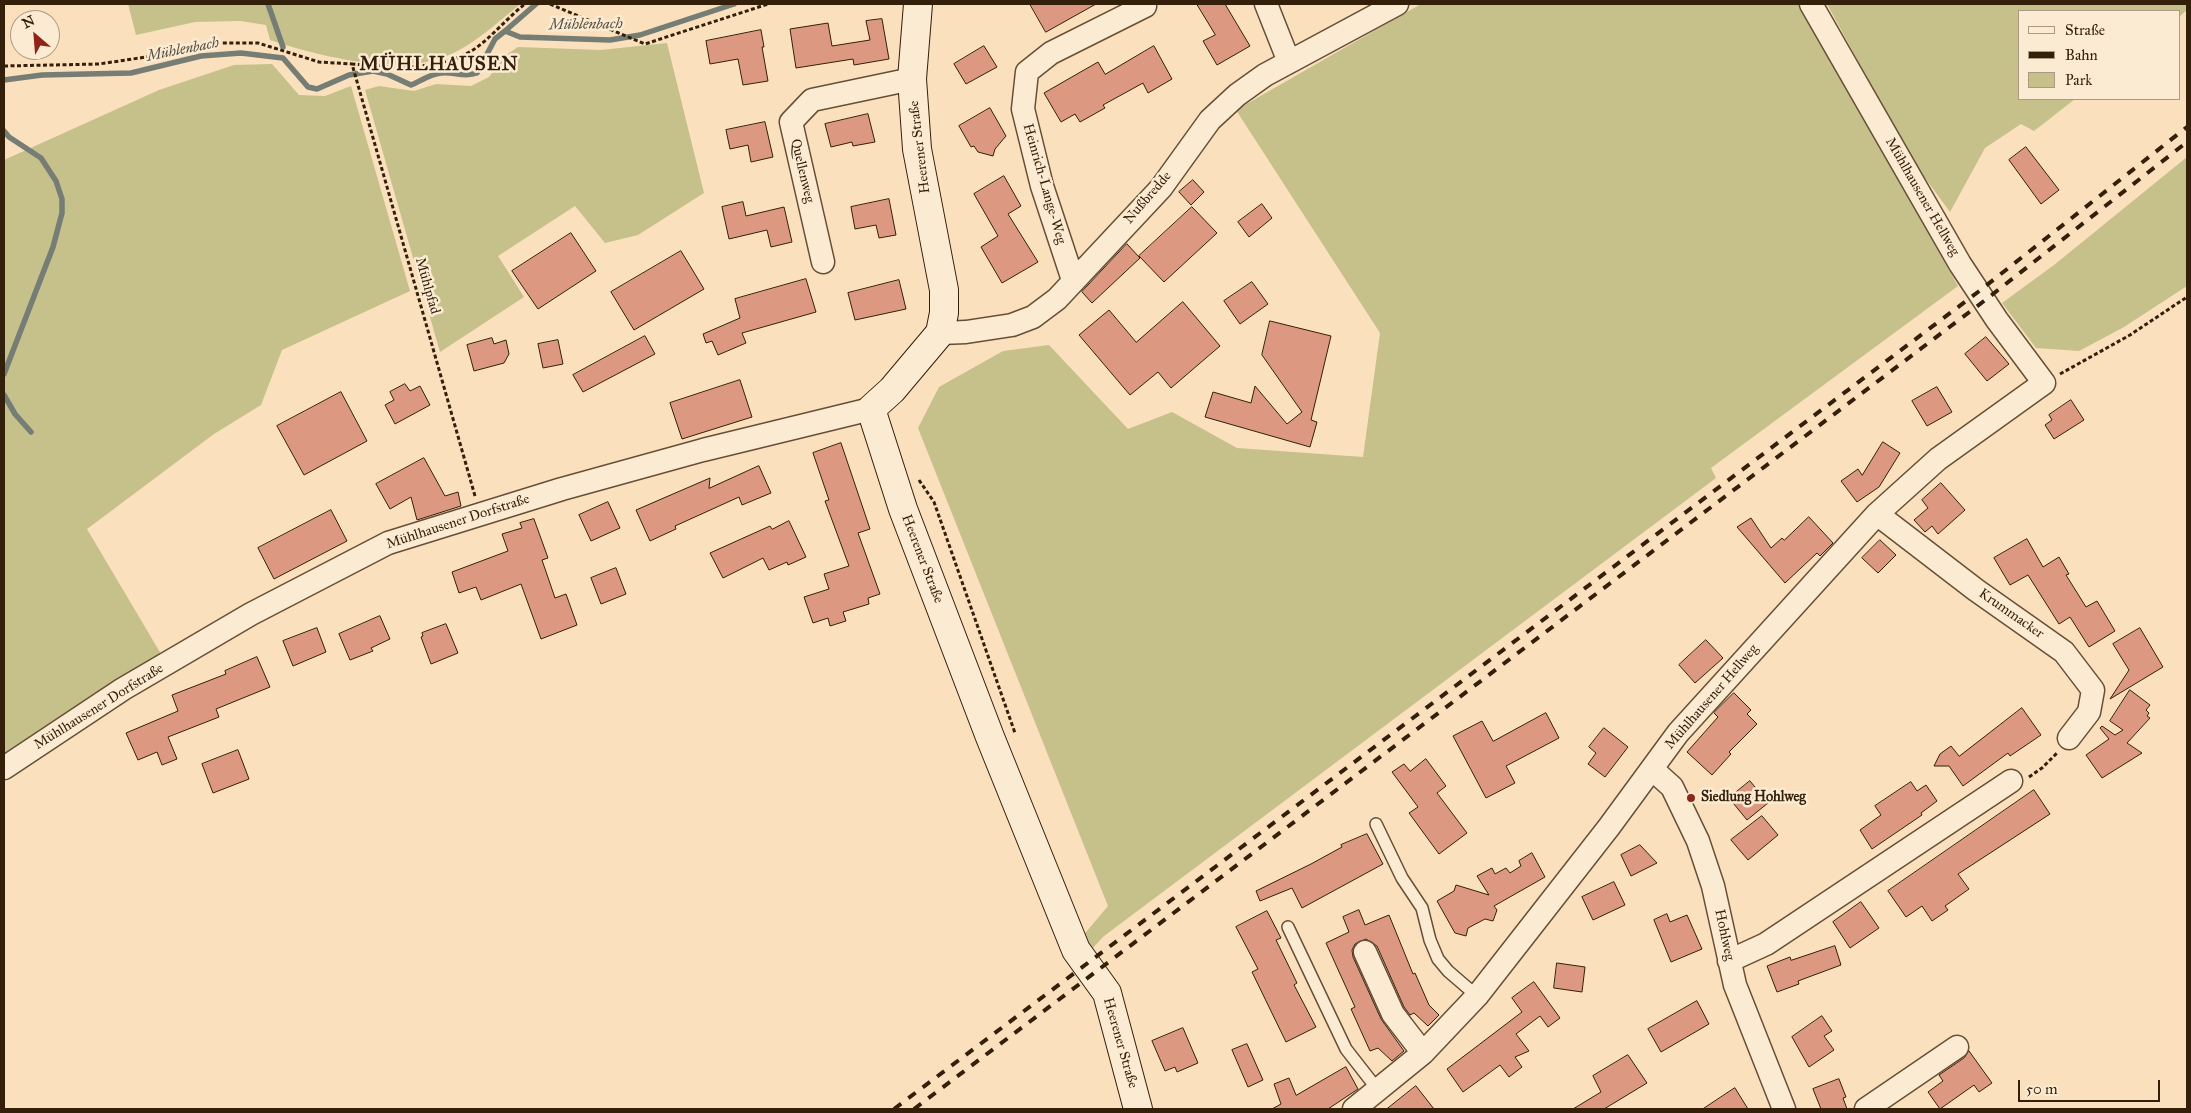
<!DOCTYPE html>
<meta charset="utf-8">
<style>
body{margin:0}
#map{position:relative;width:2191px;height:1113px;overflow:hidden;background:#fae0bc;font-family:"IM FELL Great Primer",serif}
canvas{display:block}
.frame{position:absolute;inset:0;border:5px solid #341f0a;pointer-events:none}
.legend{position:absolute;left:2018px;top:10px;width:162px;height:90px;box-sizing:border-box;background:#fcebd3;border:1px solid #ac9983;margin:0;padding:6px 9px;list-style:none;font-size:15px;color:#341f0a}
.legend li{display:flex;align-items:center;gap:10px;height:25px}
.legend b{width:25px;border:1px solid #ac9983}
.north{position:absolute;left:10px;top:10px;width:50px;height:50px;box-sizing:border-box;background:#fcebd3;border:1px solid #ac9983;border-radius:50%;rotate:333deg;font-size:14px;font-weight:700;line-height:20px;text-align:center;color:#341f0a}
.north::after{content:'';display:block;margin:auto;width:18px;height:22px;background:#8f2418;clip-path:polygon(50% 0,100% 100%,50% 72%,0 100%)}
.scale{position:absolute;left:2018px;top:1080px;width:142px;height:22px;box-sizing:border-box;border:2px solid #341f0a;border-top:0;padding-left:6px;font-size:15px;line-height:18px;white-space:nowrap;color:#341f0a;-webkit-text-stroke:4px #fcebd3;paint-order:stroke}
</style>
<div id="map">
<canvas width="2191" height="1113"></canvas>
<div class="frame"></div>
<ul class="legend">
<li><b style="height:6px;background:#fcebd3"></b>Straße</li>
<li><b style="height:6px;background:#341f0a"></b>Bahn</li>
<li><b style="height:14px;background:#c6c08b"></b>Park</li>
</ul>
<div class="north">N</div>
<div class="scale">50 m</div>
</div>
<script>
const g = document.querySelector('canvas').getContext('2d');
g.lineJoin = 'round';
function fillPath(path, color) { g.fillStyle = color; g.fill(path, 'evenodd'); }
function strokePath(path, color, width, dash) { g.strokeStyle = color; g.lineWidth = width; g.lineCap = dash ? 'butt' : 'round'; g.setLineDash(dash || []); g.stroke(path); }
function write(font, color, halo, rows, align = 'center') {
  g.font = font + ' "IM FELL Great Primer",serif'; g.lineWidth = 5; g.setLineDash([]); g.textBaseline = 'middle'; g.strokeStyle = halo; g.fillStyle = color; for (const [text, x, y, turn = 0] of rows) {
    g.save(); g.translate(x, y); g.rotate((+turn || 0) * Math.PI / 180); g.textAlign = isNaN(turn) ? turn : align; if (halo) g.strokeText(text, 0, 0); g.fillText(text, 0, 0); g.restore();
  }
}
const green = new Path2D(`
 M128,4H520C497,23 476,43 449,55C402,77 317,56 270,40L266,25L240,21L195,22L136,35Z
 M1421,4H1799L1958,286L1711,468L1716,478L1104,936L1088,953L1081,938L1108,906L918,428L939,387L1003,351L1049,345L1128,429L1172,412L1237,448L1363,457L1380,333L1236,110Z
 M1827,4H2187V10L2180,16V11H2020V99H2075L2034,131L2021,124L1985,148L1950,212L1912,160Z
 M667,43L704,193L638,235L605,243L575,206L498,256L524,297L440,352L365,90L379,86L414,91L436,84L471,86L489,77L506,55L518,47L601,50Z
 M272,64L299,95L325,96L351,86L410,291L282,350L261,405L214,434L87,529L161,654L4,760V160L159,90L234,65Z
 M2187,157V286L2124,327L2079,351L2036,348L2002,303L2054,265Z`);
const stream = new Path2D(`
 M268,4L283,47
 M505,31L536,4
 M4,80L42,75L131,73L201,56L241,53L283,58L308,87L317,89L349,75L373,71L387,74L411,85C421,81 430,74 441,73C453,71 464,78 477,73L495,39L505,31L520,37L610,40L640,35L734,4
 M4,131L9,137L41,158L56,181L62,199V213L53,247L4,374
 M4,395L15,414L31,432`);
const building = new Path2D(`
 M1030,4H1096L1046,32Z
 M1197,4H1225L1250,46L1217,65L1203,41L1215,35Z
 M882,19L889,59L854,65L853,59L796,68L790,29L828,23L832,46L870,40L866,21Z
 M761,30L764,47H762L768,81L743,85L738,59L710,64L706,41Z
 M984,46L997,67L966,84L954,64Z
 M1154,46L1172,79L1148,93L1143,83L1103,105L1105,108L1080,122L1075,114L1061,122L1044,93L1098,62L1105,74Z
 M990,108L1006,136L995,149L993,156L978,152L974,146L971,147L959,126Z
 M868,114L875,142L853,146L852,142L831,147L825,124Z
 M765,122L773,157L751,162L748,145L730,149L726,130Z
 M2026,147L2059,190L2041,204L2009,160Z
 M1004,176L1021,206L1008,214L1038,262L1002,283L981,247L998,236L974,194Z
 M1193,180L1204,192L1191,205L1179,192Z
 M889,199L896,235L879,238L876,225L855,229L851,207Z
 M743,202L746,216L784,207L792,242L771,247L767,230L729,239L722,207Z
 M1262,204L1272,218L1249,237L1238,222Z
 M1192,207L1217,233L1164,282L1139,256Z
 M571,233L596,271L538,309L512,271Z
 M1127,244L1140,258L1092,303L1082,292Z
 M681,251L704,289L634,330L611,292Z
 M806,279L816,312L742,333L746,343L718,355L712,341L706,343L703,334L740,318L735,299Z
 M899,280L906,309L855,320L848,293Z
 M1252,282L1268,304L1240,324L1224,301Z
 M1183,302L1220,346L1171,388L1158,372L1130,395L1079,335L1109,310L1136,342Z
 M1270,321L1331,336L1311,420L1317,422L1310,447L1205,417L1213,392L1251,403L1255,386L1287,424L1302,412L1262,355Z
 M645,336L655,354L583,392L573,375Z
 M1986,337L2009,364L1987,381L1965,354Z
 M492,338L494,344L506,340L509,354L504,363L474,371L467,345Z
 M558,340L563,364L543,368L538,344Z
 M740,380L752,417L682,439L670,403Z
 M405,384L410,391L420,386L430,405L395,424L385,405L394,400L390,392Z
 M1937,387L1952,412L1927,426L1912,401Z
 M341,392L367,441L304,475L277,426Z
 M2071,400L2084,420L2054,439L2045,425L2052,420L2049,415Z
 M1883,442L1900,453L1879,487L1857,502L1841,481L1858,469L1862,475Z
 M841,443L870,529L858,533L880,594L868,598L869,604L843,612L846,621L830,626L828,618L813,623L804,597L829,589L824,574L849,566L825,501L829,500L813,453Z
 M424,458L445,496L458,492L461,506L417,520L411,497L390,509L376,484Z
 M759,466L771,493L742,505L739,497L675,526L676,529L650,541L636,510L710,478L709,488Z
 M1941,483L1965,510L1938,534L1932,526L1925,532L1914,520L1928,508L1922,500Z
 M608,502L620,528L591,541L579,515Z
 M331,510L347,541L274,579L258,548Z
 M1809,517L1833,543L1820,556L1817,553L1785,583L1737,527L1751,518L1771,548L1782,538L1784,540Z
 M534,519L548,558L542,560L555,598L566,594L577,625L541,639L521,584L481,600L476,587L459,593L452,572L508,551L502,534L522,528L520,523Z
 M789,521L806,557L788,565L787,562L769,570L763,558L723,578L710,553L770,526L772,529Z
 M2027,539L2043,567L2059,557L2069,574L2066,575L2086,607L2097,601L2115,631L2089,647L2070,617L2059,624L2028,575L2010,585L1994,558Z
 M1880,540L1896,555L1878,573L1862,558Z
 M616,568L626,594L601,604L591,578Z
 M380,616L390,639L371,648L373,651L350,660L339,634Z
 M446,624L458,653L431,664L421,637L423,636L422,633Z
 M317,628L326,652L293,666L283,641Z
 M2140,628L2163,667L2110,699L2129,670L2113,644Z
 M1706,640L1723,658L1695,683L1679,665Z
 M257,657L270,687L216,709L219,717L168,737L177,759L162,765L157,752L138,760L126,733L178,711L172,695L226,674L225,671Z
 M2130,690L2150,705L2146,710L2149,713L2147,716L2150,718L2127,743L2142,753L2102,778L2086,755L2109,739L2100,728L2102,726L2115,735L2123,730L2110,721Z
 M1734,693L1751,710L1747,714L1757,724L1729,752L1731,754L1712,775L1687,752L1718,717L1714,713Z
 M2022,708L2041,735L2010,756L2008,753L1963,786L1949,766H1934L1940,754L1951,746L1959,756Z
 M1546,713L1559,738L1506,766L1515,783L1486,798L1453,736L1482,721L1493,741Z
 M1604,728L1628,747L1605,777L1588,764L1596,753L1589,747Z
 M238,750L249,779L213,793L202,764Z
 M1426,759L1446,786L1437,793L1467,833L1439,854L1409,813L1418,807L1392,772L1404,764L1410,771Z
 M1750,781L1768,803L1747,820L1729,798Z
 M1911,782L1917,791L1926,785L1937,801L1921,813L1922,815L1872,849L1860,830L1881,815L1875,806Z
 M2034,790L2050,814L1958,874L1969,889L1945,906L1948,910L1932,921L1922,906L1906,917L1888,891Z
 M1762,816L1778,835L1748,860L1731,840Z
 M1367,834L1383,864L1302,908L1292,888L1260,901L1256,891L1311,864L1342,847L1341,845Z
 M1640,845L1657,863L1631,876L1621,855Z
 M1532,853L1545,877L1494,906L1497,910L1493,921L1485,919L1468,928L1466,936L1455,933L1437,901L1454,891L1456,885L1489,895L1477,876L1492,868L1495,874L1506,868L1510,873L1521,866L1519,861Z
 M1614,882L1625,905L1593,920L1582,897Z
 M1861,902L1879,928L1850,948L1833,922Z
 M1359,910L1365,925L1389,915L1413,974L1415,973L1429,1005L1439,1015L1428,1026L1414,1013L1410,1015L1404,1007L1377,946L1366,939L1355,944L1352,950L1353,957L1381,1019L1404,1051L1392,1061L1378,1048L1370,1051L1351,1009L1355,1007L1326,943L1349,932L1343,917Z
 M1267,911L1281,938L1276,940L1297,983L1294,985L1316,1027L1286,1042L1252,972L1258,969L1236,927Z
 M1667,914L1670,922L1687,915L1702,949L1671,962L1654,920Z
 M1835,946L1841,965L1798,981L1799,984L1777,992L1767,966L1790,957L1791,960Z
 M1557,963L1585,967L1582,992L1554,988Z
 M1534,982L1560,1018L1548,1027L1540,1016L1516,1034L1529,1051L1515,1057L1522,1067L1509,1077L1500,1065L1463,1092L1447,1069L1522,1012L1512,998Z
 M1697,1001L1709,1024L1661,1052L1648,1029Z
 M1822,1016L1832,1031L1824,1036L1834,1050L1809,1067L1792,1037Z
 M1183,1028L1198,1063L1177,1072L1175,1067L1165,1071L1152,1041Z
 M1247,1044L1263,1080L1248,1087L1232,1050Z
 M1969,1051L1992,1083L1979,1092L1974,1085L1940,1109L1928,1092L1943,1081L1939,1075L1964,1058Z
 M1628,1055L1647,1083L1604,1109H1573L1601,1092L1593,1076Z
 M1346,1067L1358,1089L1328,1109H1272L1281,1104L1274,1084L1289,1078L1296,1095Z
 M1839,1079L1846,1097L1843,1098L1847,1109H1821L1813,1089Z
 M1416,1086L1434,1109H1387Z
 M1735,1088L1748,1109H1703Z`);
const path = new Path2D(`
 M550,4L645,44L768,4
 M4,66L99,64L153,56L206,43H258L319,62L352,64
 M2060,374L2130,335L2187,297
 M919,480L934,502L1015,733
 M475,496L352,64C394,67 435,72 473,50C490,39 508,17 525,4
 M2029,777L2042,768L2058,752`);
const lane = new Path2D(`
 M1376,824L1402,878L1422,908L1430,940L1438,959L1448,971L1477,996
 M1288,927L1346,1049L1378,1090`);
const street = new Path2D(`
 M1266,4L1289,62
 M823,262L791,122L812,100L912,79
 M1073,280L1042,186L1023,109L1027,72L1051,53L1145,6
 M940,333L966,332L1012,325L1033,317L1057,299L1161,188L1210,120L1237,95L1265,75L1397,4
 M1877,514L1976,590L2064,652L2093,690L2089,712L2069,738
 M4,768L123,689L251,614L388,543L562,489L703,450L871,409
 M1652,769L1672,787L1698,841L1713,886L1735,985L1784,1109
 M1365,952L1393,1014L1423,1053
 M1729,961L1766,944L2011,781
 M1354,1109L1423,1053L1477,996L1609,827L1678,733L1877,514L1938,459L2044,383L1997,320L1960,264L1811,4
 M1866,1109L1957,1047`);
const secondary = new Path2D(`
 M918,4L912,79L917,149L944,290V313L940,333L892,390L871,409L903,509L990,737L1076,950L1107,993L1138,1109`);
const rail = new Path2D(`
 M894,1109L1978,292L2187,127
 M914,1109L1984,301L2187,142`);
const markers = [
 [1691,798,5,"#8f2418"]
];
const streetNames = [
 ["Heerener Straße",920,147,-97],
 ["Quellenweg",802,171,77],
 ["Heinrich-Lange-Weg",1044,184,74],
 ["Mühlhausener Hellweg",1922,197,60],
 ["Nußbredde",1148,198,-49],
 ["Mühlpfad",427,286,74],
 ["Mühlhausener Dorfstraße",458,522,-18],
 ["Heerener Straße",922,559,69],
 ["Krummacker",2011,614,35],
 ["Mühlhausener Hellweg",1712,697,-49],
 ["Mühlhausener Dorfstraße",99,707,-32],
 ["Hohlweg",1724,935,78],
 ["Heerener Straße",1120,1043,74]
];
const poiNames = [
 ["Siedlung Hohlweg",1701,798]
];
const waterNames = [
 ["Mühlenbach",586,25,-1],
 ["Mühlenbach",183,50,-11]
];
const districtNames = [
 ["MÜHLHAUSEN",439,65]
];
fillPath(green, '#c6c08b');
strokePath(stream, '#757d74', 5.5);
fillPath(building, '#dd9882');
strokePath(building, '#341f0a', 1);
strokePath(lane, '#664f36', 14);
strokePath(street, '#664f36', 25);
strokePath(secondary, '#341f0a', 30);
strokePath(path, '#341f0a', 3, [4, 2.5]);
strokePath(lane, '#fcebd3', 11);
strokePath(street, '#fcebd3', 22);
strokePath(secondary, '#fcebd3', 28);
strokePath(rail, '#341f0a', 4, [9, 9]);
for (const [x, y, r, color] of markers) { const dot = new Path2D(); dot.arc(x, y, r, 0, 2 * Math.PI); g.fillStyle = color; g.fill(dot); strokePath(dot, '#fcebd3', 2); }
write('14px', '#341f0a', '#fcebd3', streetNames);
write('bold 14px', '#341f0a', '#fcebd3', poiNames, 'left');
write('italic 15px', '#554e3f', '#fcebd3', waterNames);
g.letterSpacing = '1px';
write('bold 19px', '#341f0a', '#fcebd3', districtNames);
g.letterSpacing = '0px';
</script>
